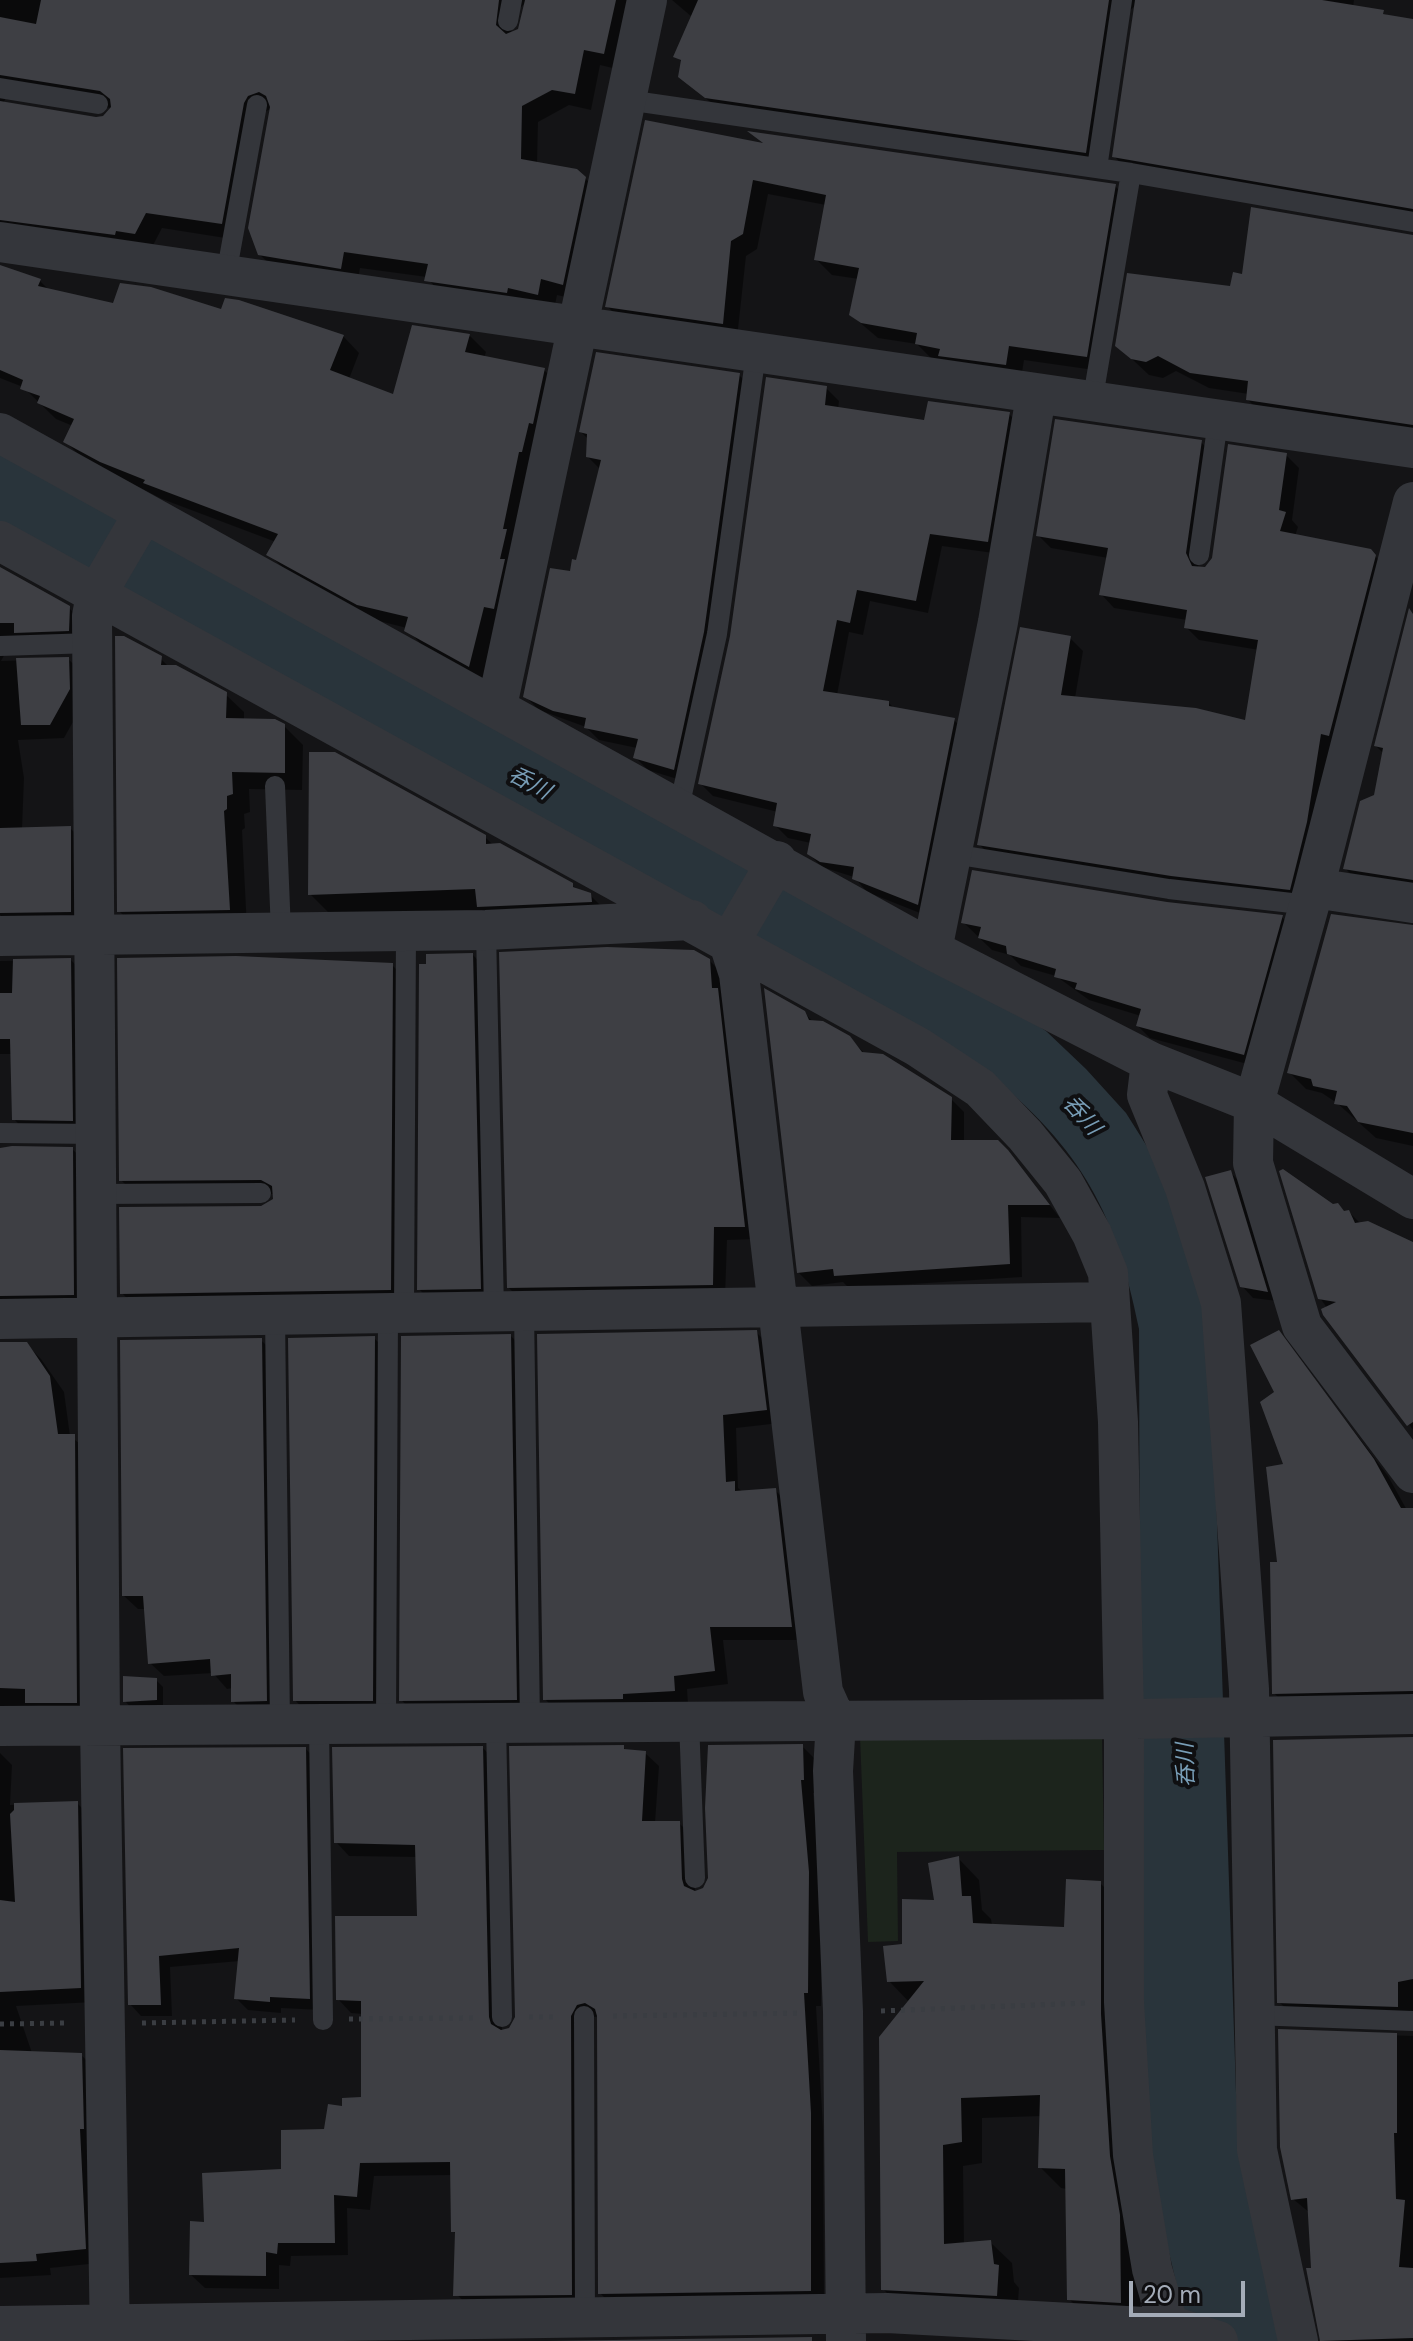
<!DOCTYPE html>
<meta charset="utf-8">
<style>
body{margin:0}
#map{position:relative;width:1413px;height:2341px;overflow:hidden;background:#141416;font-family:"DM Sans",sans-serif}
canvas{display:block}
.scale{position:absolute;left:1129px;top:2281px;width:116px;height:36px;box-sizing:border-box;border:4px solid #a4acb8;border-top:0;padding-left:10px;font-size:24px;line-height:28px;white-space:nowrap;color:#a4acb8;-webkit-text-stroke:6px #0f0f11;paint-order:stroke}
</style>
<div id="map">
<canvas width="1413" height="2341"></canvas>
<div class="scale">20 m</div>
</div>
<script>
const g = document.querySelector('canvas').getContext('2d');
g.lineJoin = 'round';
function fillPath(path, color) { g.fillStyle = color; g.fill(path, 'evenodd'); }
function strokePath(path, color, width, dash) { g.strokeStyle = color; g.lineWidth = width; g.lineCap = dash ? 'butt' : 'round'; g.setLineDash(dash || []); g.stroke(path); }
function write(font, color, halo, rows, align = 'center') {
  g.font = font + ' "DM Sans","Noto Sans JP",sans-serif'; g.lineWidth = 8; g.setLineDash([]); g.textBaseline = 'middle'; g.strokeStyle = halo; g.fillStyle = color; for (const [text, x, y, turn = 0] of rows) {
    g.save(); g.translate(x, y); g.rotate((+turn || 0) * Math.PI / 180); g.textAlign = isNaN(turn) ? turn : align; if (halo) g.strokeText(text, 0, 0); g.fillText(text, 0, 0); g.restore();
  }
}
const green = new Path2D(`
 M860,1736L1102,1739L1104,1850L897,1852L898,1941L868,1942Z`);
const water = new Path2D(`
 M0,451L1002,1002L1046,1031L1086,1069L1126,1113L1153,1156L1210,1312L1236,2092L1245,2162L1281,2341H1190L1157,2202L1149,2124L1141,1952L1139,1329C1114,1204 1077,1144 978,1065L0,530Z`);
const shadow = new Path2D(`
 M0,0H650L621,70L600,65L591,110L569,105L538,122L537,164L585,178L601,195L579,300L557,295L554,310L442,296L427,277L360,268L357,284L276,270L259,254L271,109L264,112L238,240L162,228L151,249L0,231ZM527,1L520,30L511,34L515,13ZM20,91L111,108L110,113L96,119L3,104L7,95Z
 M672,0H1354L1353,7L1413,21V221L1130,173L1114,156L1137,4L1125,15L1102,169L724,114L680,76L683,63L676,56L692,17Z
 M753,133L1115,186L1130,201L1101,371L1024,360L1021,379L932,359L917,344L878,338L851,315L859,279L832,275L817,260L826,205L768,194L757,249L746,256L737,338L622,321L607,306L764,145Z
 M1413,236V437L1264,416L1248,400L1249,394L1209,388L1176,371L1163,378L1149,375L1117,345L1232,288L1243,276Z
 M0,267L40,281L50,291L115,306L222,311L343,336L359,353L349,379L394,397L470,336L486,352L484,358L544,370L561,386L486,682L423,647L407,628L375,620L285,570L269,554L276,542L162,499L82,458L65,441L73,426L56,419L23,387L0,378Z
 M739,375L752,388L687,782L648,770L635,757L637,748L599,740L586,727L539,710L525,696L577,562L600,469L588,457L589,440L581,432Z
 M826,388L839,401L838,409L925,422L1009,414L1022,427L1001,554L942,546L928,613L870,601L863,635L849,632L837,695L888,702L895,709L954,720L967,733L930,917L867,892L854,877L822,867L809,854L811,843L788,838L775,825L778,812L713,796L700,783Z
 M1201,442L1214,456L1198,568L1205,569L1286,455L1299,468L1292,520L1298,527L1295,536L1370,551L1384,565L1302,902L992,857L979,844L1070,638L1083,651L1075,698L1246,722L1259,650L1199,640L1186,627L1187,620L1114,608L1101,594L1108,558L1051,548L1038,535Z
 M0,570L69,608L84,623L83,645L7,650L1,661L68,659L83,673V704L64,738L18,740L24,778L22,829L70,828L84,842L85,926L12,928L0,915Z
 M1413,615V893L1361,885L1345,868L1376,796L1384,754L1376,746Z
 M160,658L169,667L225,694L244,712V720L284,726L303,745L302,790L249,789L250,812L244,814L245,828L242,830L247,928L137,929L119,911Z
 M485,837L494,846L590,895L611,916L499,927L482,910L330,914L310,894Z
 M1167,904L1282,917L1293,929L1255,1066L1150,1038L1138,1026L1141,1016L1089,1000L1056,976L1021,966L1010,955L992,950L963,922Z
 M1413,927V1146L1376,1138L1337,1103L1322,1093L1306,1089L1290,1073Z
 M473,955L488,971L495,1303L434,1304L419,1289Z
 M71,960L85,975L86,1135L28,1134L14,1119L12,1054H0V961Z
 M709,960L723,974L758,1239L727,1240L725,1298L522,1301L508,1287Z
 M392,965L407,980L406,1304L137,1309L122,1293L274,1201L275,1194L136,1195L121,1180Z
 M804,1012L813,1022L849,1037L865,1054L950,1098L964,1112V1142L1011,1156L1060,1218L1021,1217L1022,1277L849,1288L843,1282L812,1286L799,1273Z
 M0,1149H72L87,1163L88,1309L0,1318Z
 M1230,1172L1241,1183L1277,1301L1253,1298L1242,1286Z
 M1349,1212L1361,1224L1413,1244V1430L1320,1298Z
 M756,1332L770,1346L780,1423L736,1428L738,1488L743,1492L775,1490L789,1504L805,1640H723L728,1684L687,1689L688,1704L558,1713L545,1699Z
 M1279,1333L1388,1476L1413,1521V1705L1288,1707L1274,1693L1286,1466L1276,1393Z
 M511,1336L524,1350L529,1712L415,1713L401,1700Z
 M374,1338L386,1350L384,1711L306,1712L295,1700Z
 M261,1340L275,1354L279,1714H246L233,1701V1688L227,1689L213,1673L164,1676L150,1663L146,1609H138L124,1596Z
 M0,1342L26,1344L41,1359L64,1392L70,1436L89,1451L91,1716L0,1725Z
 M156,1680L163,1687V1707L132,1709L125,1701Z
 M1413,1739V2021L1294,2016L1279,2002Z
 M802,1746L816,1760V1793H813L822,1887L821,2006H816L823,2128L824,2304L614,2307L600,2293L599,2016L590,2018L585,2307L469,2306L455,2293L457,2235L453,2231V2175L374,2176L370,2210L347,2208L348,2255L291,2256L290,2266L279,2265V2289L205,2288L191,2275L206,2224L283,2171L344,2109L363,2099V2014L351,2013L338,1999L419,1918L417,1857L349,1856L336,1842L483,1748L496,1762L502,2032L511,2029L623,1747L627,1751L645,1753L659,1766L655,1823H679L693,1837L695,1893L704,1890Z
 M306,1749L317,1761L321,2010L281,2008V2013L248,2010L236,1998L240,1961L170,1967L172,2016H141L130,2004L125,1750Z
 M0,1753L12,1765L10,1805L77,1803L92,1818L95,2002L16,2006L32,2053L81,2055L96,2069L99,2263L50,2268L51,2275L0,2278Z
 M959,1859L979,1880L982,1910L991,1919L992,1925L1066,1929L1100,1883L1121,1904L1141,2323L1090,2320L1069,2299L1067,2189L1061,2188L1040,2167L1042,2116L982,2118V2163L963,2166L964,2244L990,2242L1012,2263L1014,2282L1019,2288L1017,2316L904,2310L883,2289L909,2002L889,1981L904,1946L936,1902Z
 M1280,2031L1413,2036V2341H1321L1310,2213L1293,2199Z`);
const building = new Path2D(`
 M41,0H499L496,25L506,34L518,29L525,0H616L604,54L584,50L575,94L552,90L522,106L521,159L577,169L586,177L563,285L541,279L538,295L508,288L507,293L424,281L428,264L344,252L341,269L258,255L248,228L270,107L266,96L259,92L248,96L244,103L222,224L146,213L135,234L116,231L115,235L0,220V101L96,117L103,116L111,107L110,99L100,91L0,75V17L36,24Z
 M698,0H1109L1086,153L705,98L678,77L681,60L673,57Z
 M1135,0H1322L1384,10L1383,14L1413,19V209L1112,157Z
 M645,120L763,143L747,131L1116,184L1087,357L1009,346L1006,365L938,356L940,349L915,344L917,333L861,323L849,315L859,268L814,260L826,195L753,180L743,234L731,241L723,324L605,307Z
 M1251,207L1413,235V425L1246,400L1248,381L1190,373L1158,356L1146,362L1131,359L1115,346L1127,273L1230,286L1233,272L1242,274Z
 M0,265L41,279L38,286L113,303L120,283L151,287L221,309L225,298L239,300L344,335L330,370L393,394L412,325L470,334L465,352L545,368L533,424L529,423L522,452H519L503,529H507L500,559H505L494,609L484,607L469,667L404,631L408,617L357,605L266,555L278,534L143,483L145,480L100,462L63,442L74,419L37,403L40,396L20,389L23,380L0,370Z
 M596,352L740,373L704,632L674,770L633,758L638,739L584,728L586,718L553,711L523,697L550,568L570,571L572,559L576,560L601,460L586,457L587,434L579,432Z
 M766,377L827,386L825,405L924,420L928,401L1010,412L988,542L930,534L916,601L857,590L850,623L837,620L823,691L889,701V706L955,718L918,905L852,879L854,867L820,862L807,854L811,834L773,826L777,803L698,784L730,636Z
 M1055,419L1202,440L1186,553L1192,566L1205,567L1212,558L1228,444L1287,453L1279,510L1286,512L1280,531L1371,549L1376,555L1329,736L1321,734L1307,822L1290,890L1171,876L977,845L1020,627L1071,636L1061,695L1196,708L1245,720L1258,640L1184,628L1187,610L1099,595L1108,548L1036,536Z
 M0,567L70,606L69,631L14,633V623H0Z
 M1409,608L1413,614V880L1343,869L1360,801L1374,795L1383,748L1374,746Z
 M115,636H124L162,656L161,665H176L227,692L226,718L275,719L285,724V773L232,772L233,794L227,796V809L224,811L230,910L117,912Z
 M69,657L70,689L50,725H21L16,658Z
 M309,752H335L486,835V844L500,843L573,883V887L591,893L592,902L477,907L475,889L308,895Z
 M71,826V912L0,913V828Z
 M972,870L1167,902L1283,915L1244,1055L1136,1026L1141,1009L1075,989L1077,983L1054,977L1056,969L1007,954L1006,946L978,938L981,927L961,923Z
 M1331,914L1413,925V1133L1358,1122L1347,1106L1334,1104L1337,1091L1313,1086L1311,1079L1287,1073Z
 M607,947L694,950L710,959L712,988H718L745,1227H714L713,1285L507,1288L499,952Z
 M473,953L481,1289L417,1290L419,964H426V954Z
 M236,956L393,963L391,1290L120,1294L119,1207L261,1206L273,1199L272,1186L261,1180L119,1181L117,958Z
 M71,958L73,1121L12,1120L10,1039H0V993H12L13,959Z
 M764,988L805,1011L809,1020L823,1021L850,1036L862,1052L883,1054L952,1097L951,1140H998L1008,1150L1050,1205H1008L1010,1264L834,1276L833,1269L797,1273Z
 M12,1146L73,1147L74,1295L0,1296V1148Z
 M1283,1169L1333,1204L1338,1203L1344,1211L1349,1210L1355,1223L1368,1221L1413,1242V1422L1407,1426L1323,1315L1321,1309L1336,1302L1318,1299L1279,1171Z
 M1231,1170L1268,1292L1240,1287L1205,1177Z
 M757,1330L767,1410L723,1415L726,1482L735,1481V1491L776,1488L792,1627H710L715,1671L674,1676L675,1691L623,1694V1699L543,1700L537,1334Z
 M1279,1330L1374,1459L1401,1508H1413V1691L1272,1694L1270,1562H1277L1266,1467L1283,1464L1260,1402L1274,1392L1250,1345Z
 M511,1334L517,1700L399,1701L401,1336Z
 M375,1336L373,1701H293L288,1338Z
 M262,1338L267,1701L231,1702V1674L211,1676L210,1659L148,1664L143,1596H122L120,1340Z
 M0,1342H27L50,1376L58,1434H75L77,1703H25V1689L0,1688Z
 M123,1676L157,1678V1700L123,1702Z
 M1413,1737V1979L1398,1982V2007L1277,2003L1273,1740Z
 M803,1744L804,1780H801L809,1872L808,1993H804L811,2113V2291L598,2294L597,2016L595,2009L585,2003L577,2005L571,2016L572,2295L453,2296L455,2232H451L450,2162L360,2163L357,2197L334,2195L335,2243H278L277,2254L266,2252V2276L189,2275L190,2221L204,2222L202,2173L281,2169V2130L324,2129L328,2104L342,2106V2098L361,2097V2001L336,2000L335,1916H417L415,1845L334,1843L332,1747L483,1746L489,2017L491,2024L501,2030L509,2028L515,2017L509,1746L624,1745V1749L646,1751L642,1821H680L682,1879L684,1886L695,1891L703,1888L708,1878L705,1808L708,1745Z
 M306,1747L310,1999L270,1997V2002L234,1999L239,1948L159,1956L161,2005H128L123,1748Z
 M78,1801L81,1988L0,1992V1900L15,1902L10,1814L14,1810V1803Z
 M959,1856L962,1896H971L973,1923L1064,1927L1066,1879L1101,1881V2014L1110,2156L1120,2215L1121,2303L1067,2300L1065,2169L1038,2168L1040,2095L961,2098L962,2142L943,2145L944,2244L991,2240L994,2264L999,2265L997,2296L881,2290L879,2037L924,1981L887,1982L883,1946L902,1944V1899L934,1900L928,1863Z
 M1278,2029L1397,2033V2133H1394L1396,2199L1405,2200L1399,2267L1413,2268V2338L1320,2341L1306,2268H1311L1307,2198L1291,2200L1280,2147Z
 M0,2050L82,2053L84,2129H80L86,2249L36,2254L37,2261L0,2263Z
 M812,2337V2341H546Z`);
const path = new Path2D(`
 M881,2011L1087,2003
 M613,2016L803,2013
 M529,2017H555
 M349,2019L475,2018
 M142,2023L295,2020
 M0,2024L68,2023`);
const lane = new Path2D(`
 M508,21L512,0
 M0,88L98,104
 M627,100L1131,173L1413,222
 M1097,168L1122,0
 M226,275L257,105
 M1092,403L1131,173
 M1199,555L1218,421
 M0,646L92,643
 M275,786L281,932
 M679,808L717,634L756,353
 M953,854L1169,889L1309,905
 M486,930L494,1311
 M0,1133L97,1134
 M98,1194L261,1193
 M524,1311L530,1723
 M404,1313L406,931
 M275,1315L280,1724
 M689,1721L695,1878
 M386,1723L388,1313
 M496,1723L502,2017
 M319,1724L323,2020
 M1253,2015L1413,2021
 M584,2016L585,2319`);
const street = new Path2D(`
 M0,242L1413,448
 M0,433L932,950L1151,1062L1254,1103L1413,1199
 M1413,502L1314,888L1254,1103L1253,1163L1302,1326L1413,1473
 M0,541L918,1047L980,1088L1025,1135L1063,1182L1092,1234L1108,1273L1118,1422L1124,1719V2002L1133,2155L1152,2269L1173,2341
 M497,706L647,0
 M777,861L729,943L739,974L823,1692L836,1721L833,1771L843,2012L846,2341
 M1314,888L1413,903
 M0,936L486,930L692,920
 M932,950L998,622L1036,396
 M1151,1062L1147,1095L1185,1188L1221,1303L1249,1689L1257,2150L1298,2341
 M0,1319L1110,1302
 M0,1726L1136,1719L1413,1714
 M0,2326L887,2313L1181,2329L1218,2341
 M110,2341L100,1725L92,616L96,595L144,513`);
const waterNames = [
 ["呑川",529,784,29],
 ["呑川",1081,1116,49],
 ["呑川",1187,1765,-92]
];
fillPath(green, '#1c241c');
fillPath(water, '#29343b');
fillPath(shadow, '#0007');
fillPath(building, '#3e3f44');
strokePath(path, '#3a3d42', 5, [4, 6]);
strokePath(lane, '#34363b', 20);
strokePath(street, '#34363b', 40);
write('italic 22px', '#789db6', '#0f0f11', waterNames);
</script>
